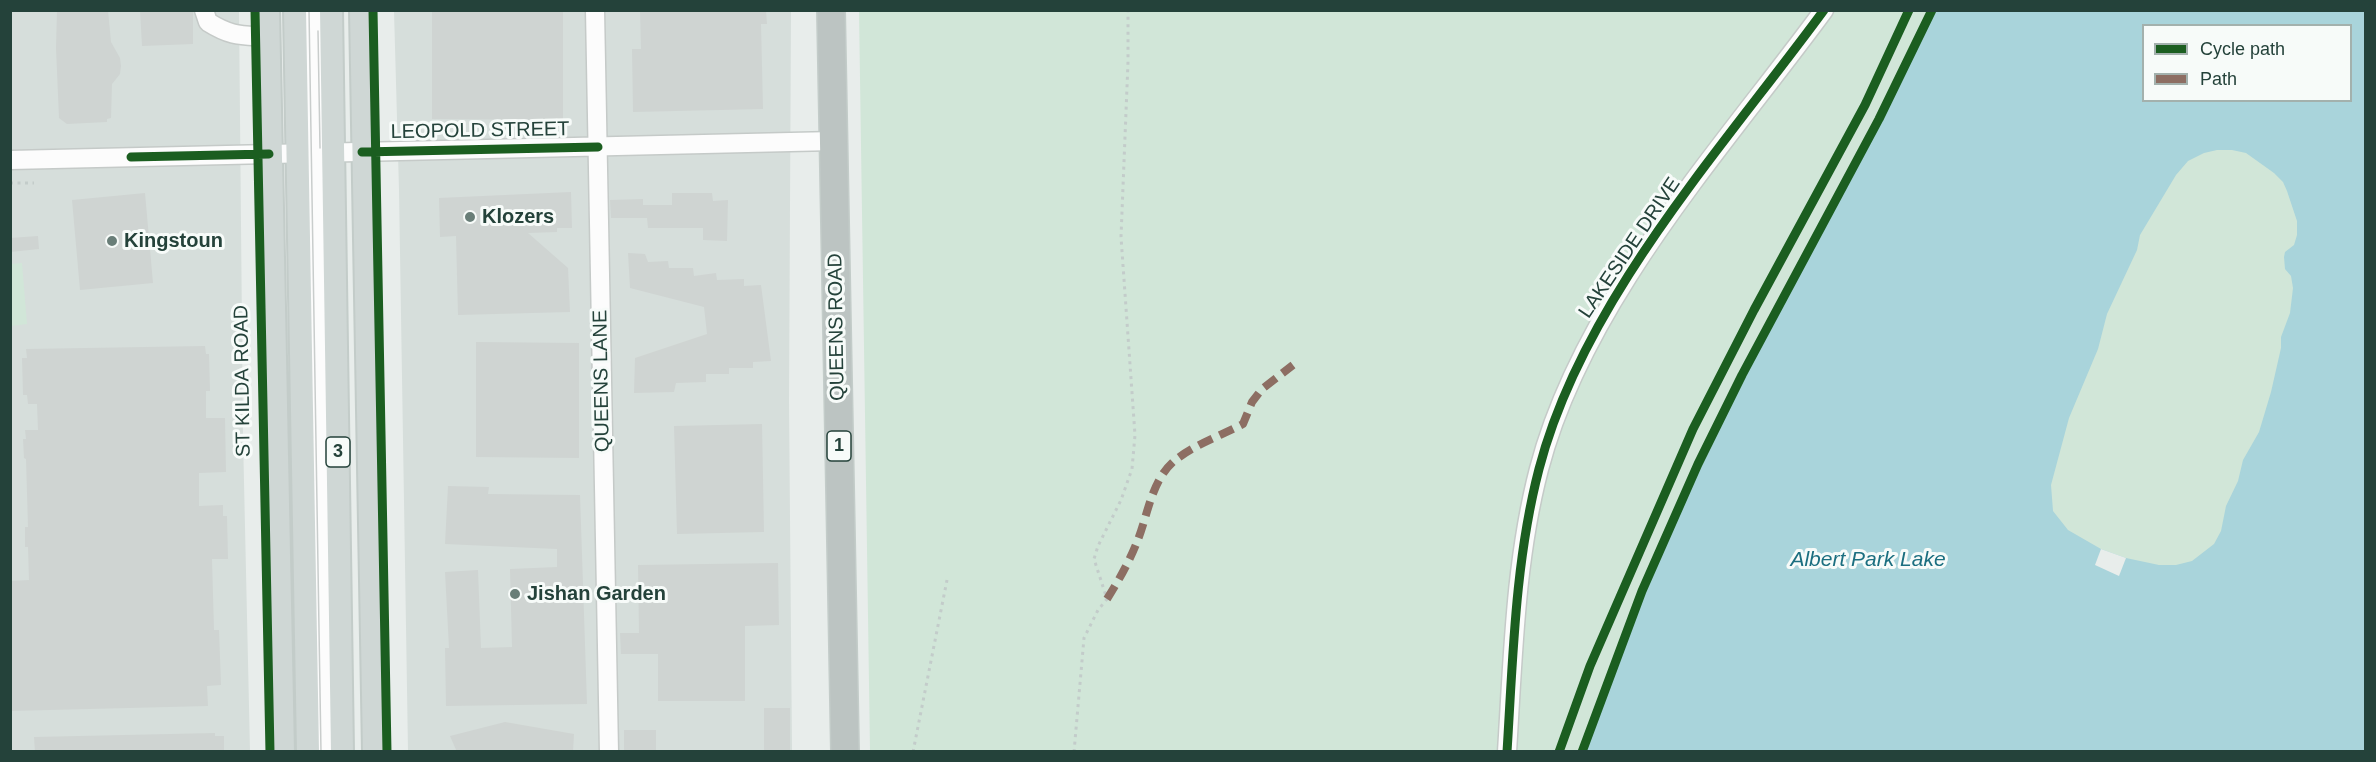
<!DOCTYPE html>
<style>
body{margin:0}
#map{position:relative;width:2376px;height:762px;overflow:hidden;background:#e8edeb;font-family:Arial,sans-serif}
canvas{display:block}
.frame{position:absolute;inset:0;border:12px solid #24423a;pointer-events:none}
.legend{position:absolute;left:2142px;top:24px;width:210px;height:78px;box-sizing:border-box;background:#f7fbf9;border:2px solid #a3b1ad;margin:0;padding:8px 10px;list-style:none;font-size:18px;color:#24423a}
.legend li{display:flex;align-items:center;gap:12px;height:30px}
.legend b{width:30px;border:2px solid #a3b1ad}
</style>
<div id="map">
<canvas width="2376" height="762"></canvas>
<div class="frame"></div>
<ul class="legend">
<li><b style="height:8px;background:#1b5e20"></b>Cycle path</li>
<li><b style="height:8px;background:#8d6e63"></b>Path</li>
</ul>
</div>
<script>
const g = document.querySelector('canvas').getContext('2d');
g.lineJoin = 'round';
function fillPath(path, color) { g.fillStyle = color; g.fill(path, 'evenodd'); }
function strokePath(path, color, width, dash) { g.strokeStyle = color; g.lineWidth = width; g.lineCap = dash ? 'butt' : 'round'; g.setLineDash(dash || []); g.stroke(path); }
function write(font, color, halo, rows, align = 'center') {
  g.font = font + ' Arial,sans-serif'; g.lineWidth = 6; g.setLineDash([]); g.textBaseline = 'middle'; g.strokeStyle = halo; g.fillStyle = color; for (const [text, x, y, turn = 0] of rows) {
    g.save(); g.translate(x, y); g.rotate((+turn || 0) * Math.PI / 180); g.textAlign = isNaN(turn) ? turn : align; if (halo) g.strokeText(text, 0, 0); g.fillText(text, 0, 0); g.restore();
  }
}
const built = new Path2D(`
 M10,11H239L243,437L250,751H11Z
 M394,11H791L789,401L792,751H408L399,190Z`);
const green = new Path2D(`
 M859,11H2365V751H870ZM2144,26H2350V100H2144Z
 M22,263L27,324L11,326V264Z`);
const water = new Path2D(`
 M1935,11H2365V751L1586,752C1597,711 1615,672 1630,632C1713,416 1834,218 1935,11ZM2144,26H2350V100H2144ZM2217,150H2232L2246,153L2274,173L2283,182L2287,191L2297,221V235L2294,245L2285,252L2284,257L2285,269L2291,276L2293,288L2290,313L2281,337V348L2271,392L2259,432L2243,460L2238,481L2226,506L2221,531L2214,544L2192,561L2176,565H2159L2126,558L2101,549L2068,530L2053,511L2051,485L2069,418L2098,349L2107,314L2137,250L2140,235L2176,175L2188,161L2204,153Z`);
const pier = new Path2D(`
 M2101,549L2126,558L2119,576L2095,565Z`);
const building = new Path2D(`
 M57,10H108L111,42L120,58L121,66L120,74L112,84L111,118L107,119V122L67,124L59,118L56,48Z
 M140,10H193V44L142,46Z
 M432,10H563V120L432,119Z
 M640,10H766L767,24H761L763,109L633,112L632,49H641Z
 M571,192L572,228H557V232L528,233L568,268L570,312L458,315L456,236L440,237L439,198Z
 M145,193L153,283L80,290L72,200Z
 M672,193H712L713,201L728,200L727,241L703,240V228H648L647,218H611L610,200L643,199V205H672Z
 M38,236L39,249L10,252V238Z
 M628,253L645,254L648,262L668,261L669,268H693L694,276L716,273L717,280L744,279V286L761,285L771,361L753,362V368H729V374H706V382L676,383L674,392L634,393L635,358L707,334L704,307L630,288Z
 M476,342L579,343V458L476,457Z
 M205,346L206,354H209L210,391H206V418H225L226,472L199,473V506L223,505V516H227L228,559H212L214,630H219L221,685L207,686L208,706L10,711V581L29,580L28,547H25V527H28L26,459L24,458L23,439H26L25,430H38L37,404H28L27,395H23L22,358H27L26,349Z
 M762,424L764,532L677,534L674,426Z
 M448,486L489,487L488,494L580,495L587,704L446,706L445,648H449L445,572L478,570L481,648L512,647L510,569L557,567V549L445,544Z
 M778,563L779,625L745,626V701H658V654H621L620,633H639L638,565Z
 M764,708H790V752H764Z
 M505,722L574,734L573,752H457L450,736Z
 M624,730H656V752H624Z
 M215,733V736H224V752H35L34,737Z`);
const path = new Path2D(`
 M10,183H34
 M913,752L947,580
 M1074,752L1084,638L1098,610L1107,599L1094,559L1098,546L1121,500L1132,469L1135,435L1121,237L1128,62V10`);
const minor = new Path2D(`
 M204,10L208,22C232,37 241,35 268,37
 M313,10L326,752
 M595,10L609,752
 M10,160L834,141
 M1507,752C1513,657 1515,561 1539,469C1583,300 1722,149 1824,10`);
const major = new Path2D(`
 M268,10L283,752
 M295,10L308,752
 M331,10L342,752
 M361,10L374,752`);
const highway = new Path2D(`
 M831,10L845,752`);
const tram = new Path2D(`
 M309,10L321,752
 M318,31L320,148`);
const quiet = new Path2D(`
 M1107,599C1119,580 1129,562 1137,542C1148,515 1151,482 1173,462C1193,445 1220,436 1243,424L1252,402L1262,389L1293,365`);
const cycleway = new Path2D(`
 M255,10L270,752
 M373,10L387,752
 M362,152L598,147
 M131,157L269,154
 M1507,752C1513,657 1515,561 1539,469C1583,300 1722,149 1824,10
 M1559,752L1590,666L1693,429L1754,310L1865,105L1909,10
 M1582,752L1642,591L1698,464L1742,375L1879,119L1932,10`);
const markers = [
 [470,217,6,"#697e78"],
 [112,241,6,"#697e78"],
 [515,594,6,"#697e78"]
];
const shields = [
 [839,446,24],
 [338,452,24]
];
const shieldNames = [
 ["1",839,446],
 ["3",338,452]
];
const streetNames = [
 ["LEOPOLD STREET",480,131,-1],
 ["LAKESIDE DRIVE",1630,248,-56],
 ["QUEENS ROAD",837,327,-91],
 ["ST KILDA ROAD",243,381,-91],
 ["QUEENS LANE",602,381,-91]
];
const poiNames = [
 ["Klozers",482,217],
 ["Kingstoun",124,241],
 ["Jishan Garden",527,594]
];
const waterNames = [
 ["Albert Park Lake",1868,560]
];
fillPath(built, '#d6dedb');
fillPath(green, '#d1e6d8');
fillPath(water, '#a9d4db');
fillPath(pier, '#e8edeb');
fillPath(building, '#cfd4d2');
strokePath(minor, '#c5cac8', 21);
strokePath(major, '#c3ccc9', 26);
strokePath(highway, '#c3ccc9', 30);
strokePath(path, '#c3ccca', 3, [3, 4.5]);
strokePath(minor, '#fcfcfc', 18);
strokePath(major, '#cfd7d5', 22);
strokePath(highway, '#bcc4c2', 27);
strokePath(tram, '#c9cdcc', 1.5);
strokePath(quiet, '#8d6e63', 8, [15, 8]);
strokePath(cycleway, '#1b5e20', 9);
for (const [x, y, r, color] of markers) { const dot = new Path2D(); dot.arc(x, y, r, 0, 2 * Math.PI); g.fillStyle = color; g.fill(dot); strokePath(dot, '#f7fbf9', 2); }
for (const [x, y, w] of shields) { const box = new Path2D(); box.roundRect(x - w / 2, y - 15, w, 30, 4.5); g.fillStyle = '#f7fbf9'; g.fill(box); strokePath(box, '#24423a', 1.5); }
write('bold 18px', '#24423a', null, shieldNames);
write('20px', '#24423a', '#f7fbf9', streetNames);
write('bold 20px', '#24423a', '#f7fbf9', poiNames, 'left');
write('italic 21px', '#1c6f80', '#f7fbf9', waterNames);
</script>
